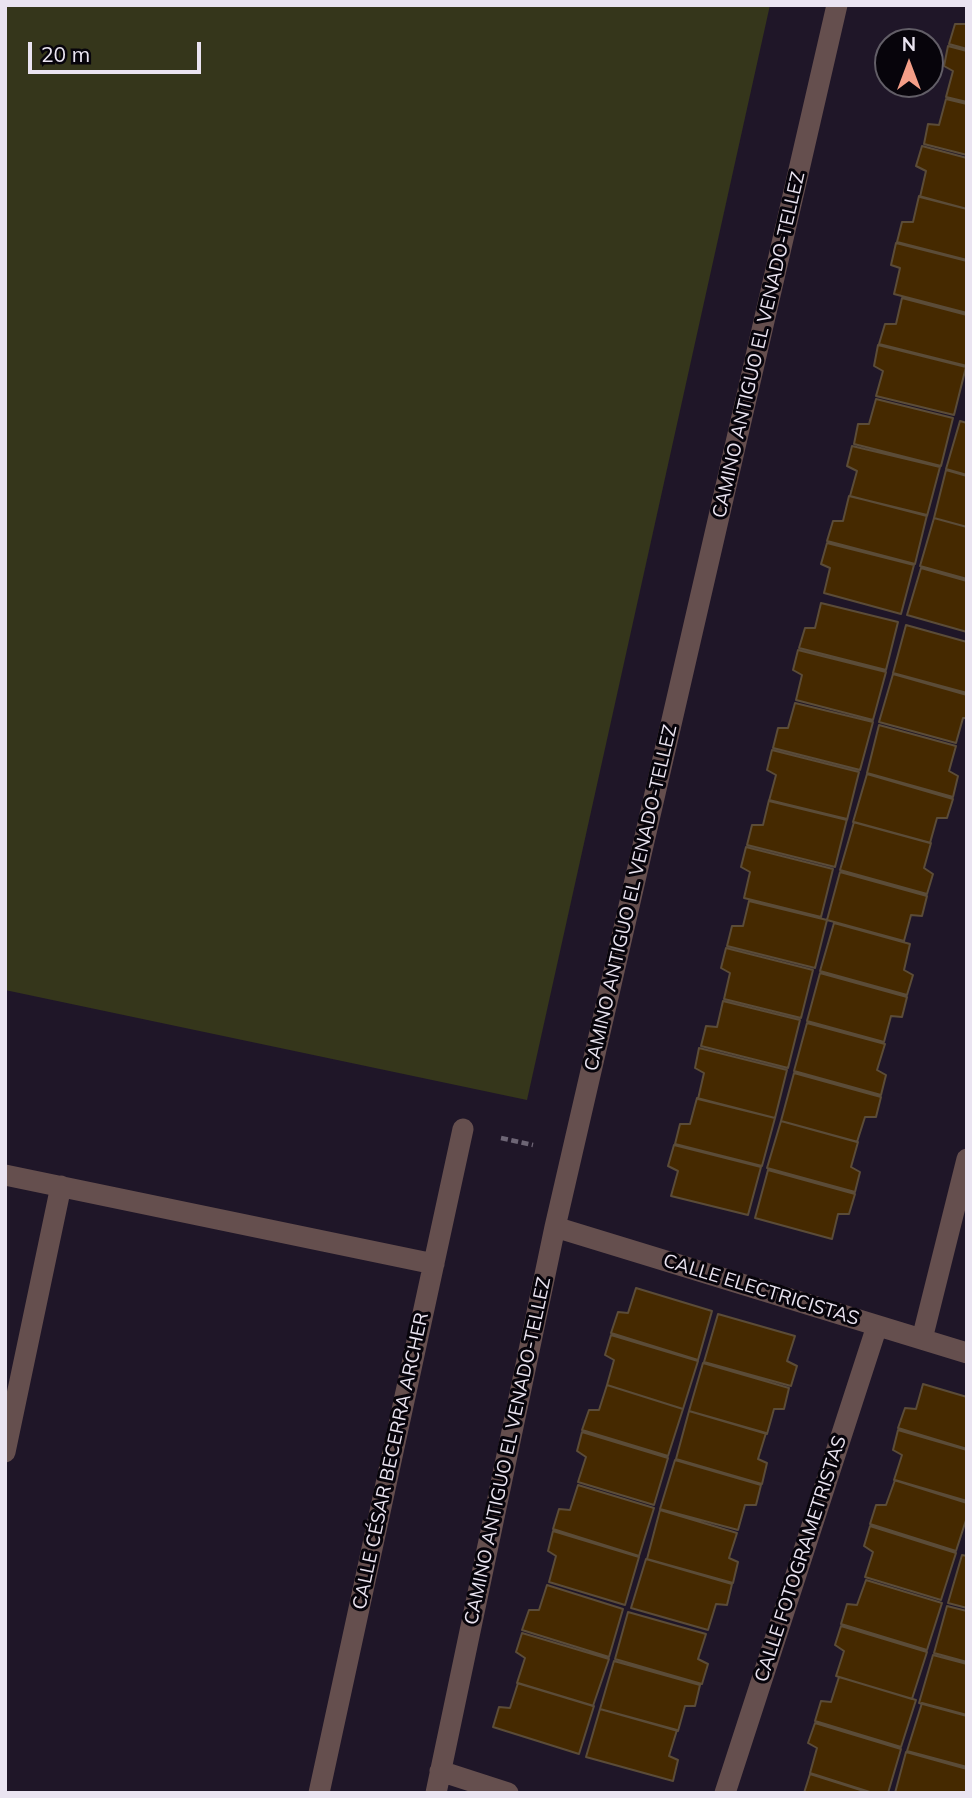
<!DOCTYPE html>
<meta charset="utf-8">
<style>
body{margin:0}
#map{position:relative;width:972px;height:1798px;overflow:hidden;background:#1f1628;font-family:Mulish,sans-serif}
canvas{display:block}
.frame{position:absolute;inset:0;border:7px solid #eae4f1;pointer-events:none}
.north{position:absolute;left:874px;top:28px;width:70px;height:70px;box-sizing:border-box;background:#07040b;border:2px solid #625e67;border-radius:50%;rotate:0deg;font-size:19px;font-weight:700;line-height:28px;text-align:center;color:#eae4f1}
.north::after{content:'';display:block;margin:auto;width:24px;height:32px;background:#f49e88;clip-path:polygon(50% 0,100% 100%,50% 72%,0 100%)}
.scale{position:absolute;left:28px;top:42px;width:173px;height:32px;box-sizing:border-box;border:4px solid #eae4f1;border-top:0;padding-left:9px;font-size:21px;line-height:24px;white-space:nowrap;color:#eae4f1;-webkit-text-stroke:5px #07040b;paint-order:stroke}
</style>
<div id="map">
<canvas width="972" height="1798"></canvas>
<div class="frame"></div>
<div class="north">N</div>
<div class="scale">20 m</div>
</div>
<script>
const g = document.querySelector('canvas').getContext('2d');
g.lineJoin = 'round';
function fillPath(path, color) { g.fillStyle = color; g.fill(path, 'evenodd'); }
function strokePath(path, color, width, dash) { g.strokeStyle = color; g.lineWidth = width; g.lineCap = dash ? 'butt' : 'round'; g.setLineDash(dash || []); g.stroke(path); }
function write(font, color, halo, rows, align = 'center') {
  g.font = font + ' Mulish,sans-serif'; g.lineWidth = 6; g.setLineDash([]); g.textBaseline = 'middle'; g.strokeStyle = halo; g.fillStyle = color; for (const [text, x, y, turn = 0] of rows) {
    g.save(); g.translate(x, y); g.rotate((+turn || 0) * Math.PI / 180); g.textAlign = isNaN(turn) ? turn : align; if (halo) g.strokeText(text, 0, 0); g.fillText(text, 0, 0); g.restore();
  }
}
const green = new Path2D(`
 M5,5H770L527,1100L5,990Z`);
const building = new Path2D(`
 M967,19V49L949,44L955,24H966Z
 M948,46L967,51V102L946,97L953,71L944,66Z
 M946,99L967,104V155L924,144L928,124L939,125Z
 M922,146L967,158V209L920,197L926,171L916,166Z
 M919,196L967,209V260L897,242L902,222H913Z
 M896,243L967,261V313L894,294L900,268L891,265Z
 M902,298L967,315V366L879,344L885,324H896Z
 M878,345L966,367L954,415L876,396L883,371L874,366Z
 M876,399L953,418L941,466L854,444L858,424H869Z
 M960,421L967,423V475L946,469Z
 M852,446L940,467L927,516L850,496L857,471L847,466Z
 M946,470L967,476V527L934,518Z
 M849,496L927,515L915,564L827,541L833,521H843Z
 M934,518L967,527V579L920,566Z
 M827,543L914,565L901,614L824,593L830,568L821,564Z
 M921,568L967,581V632L907,615Z
 M821,603L898,622L886,670L799,648L805,628H815Z
 M906,625L967,642V693L893,673Z
 M798,650L886,672L873,720L796,700L802,675L793,670Z
 M893,674L967,695V718H963L956,743L879,722Z
 M795,703L873,722L860,770L773,748L778,728H788Z
 M879,725L956,746L949,771L958,776L953,797L867,773Z
 M772,750L859,772L847,820L769,801L776,775L767,770Z
 M867,774L953,799L947,818H937L930,843L853,822Z
 M769,800L847,819L835,867L747,845L752,825H763Z
 M854,822L931,843L924,868L933,874L927,894L840,870Z
 M746,847L833,869L821,917L744,898L750,872L741,867Z
 M840,872L927,896L922,916L911,915L904,941L827,920Z
 M749,901L827,920L815,968L727,946L732,926H743Z
 M834,923L910,944L904,970L913,975L907,995L820,971Z
 M726,948L813,970L801,1018L724,999L730,973L721,968Z
 M820,973L907,997L902,1017L891,1016L884,1042L807,1021Z
 M723,1001L800,1020L788,1068L701,1046L706,1026L717,1027Z
 M807,1023L885,1044L877,1070L886,1075L881,1095L794,1071Z
 M699,1048L787,1070L775,1118L698,1099L704,1073L695,1068Z
 M794,1073L881,1097L876,1117H865L857,1142L781,1121Z
 M697,1098L775,1118L762,1166L675,1144L680,1124H690Z
 M781,1121L858,1142L851,1167L860,1172L855,1192L767,1168Z
 M674,1145L761,1167L748,1215L671,1196L678,1171L668,1166Z
 M768,1170L855,1194L849,1214H838L832,1239L755,1218Z
 M636,1288L712,1311L698,1360L611,1333L618,1312L628,1313Z
 M718,1314L795,1336L787,1361L797,1366L791,1386L704,1362Z
 M611,1335L698,1361L683,1409L607,1385L614,1360L605,1355Z
 M703,1363L789,1388L784,1409H774L767,1434L689,1411Z
 M923,1384L967,1397V1449L898,1428L905,1408L916,1409Z
 M607,1385L683,1409L668,1456L582,1430L589,1410H599Z
 M689,1411L766,1433L758,1459L767,1463L762,1484L676,1459Z
 M898,1430L967,1450V1503L894,1480L902,1455L893,1450Z
 M582,1432L668,1458L654,1505L578,1482L586,1457L577,1451Z
 M675,1460L761,1485L756,1505H745L738,1530L660,1509Z
 M895,1480L967,1501V1517L956,1551L870,1524L876,1505H886Z
 M578,1485L654,1508L639,1556L553,1529L559,1509L570,1510Z
 M660,1510L737,1533L729,1558L738,1562L733,1583L647,1559Z
 M870,1526L956,1553L941,1600L865,1577L873,1552L864,1546Z
 M553,1531L639,1557L625,1605L549,1582L556,1556L548,1551Z
 M962,1555L967,1556V1608L948,1603Z
 M646,1559L732,1584L727,1605L716,1604L708,1630L631,1608Z
 M866,1580L942,1603L927,1650L841,1624L847,1604L857,1605Z
 M547,1585L623,1609L609,1657L522,1630L529,1610H539Z
 M947,1606L967,1611V1662L934,1653Z
 M628,1612L706,1634L698,1659L708,1664L702,1684L615,1659Z
 M841,1626L927,1652L912,1699L836,1676L844,1651L835,1645Z
 M522,1633L609,1659L593,1706L517,1683L525,1658L516,1652Z
 M933,1655L967,1664V1716L919,1703Z
 M614,1661L700,1685L695,1706H685L678,1731L600,1709Z
 M839,1677L916,1700L901,1747L815,1721L821,1701L831,1702Z
 M518,1683L594,1706L579,1754L493,1727L499,1707L510,1708Z
 M922,1703L967,1715V1767L907,1751Z
 M600,1709L677,1730L669,1756L678,1760L673,1781L586,1757Z
 M815,1723L901,1749L888,1793H873L810,1773L817,1748L808,1743Z
 M906,1752L967,1769V1793H895Z
 M810,1774L870,1793H804Z`);
const path = new Path2D(`
 M501,1138L533,1145`);
const minor = new Path2D(`
 M5,1175L434,1264
 M555,1227L967,1353
 M922,1339L967,1159
 M5,1452L61,1186
 M440,1771L508,1793
 M319,1793L463,1129
 M436,1793L555,1227L837,5
 M725,1793L877,1326`);
const streetNames = [
 ["CAMINO ANTIGUO EL VENADO-TELLEZ",759,345,-77],
 ["CAMINO ANTIGUO EL VENADO-TELLEZ",631,898,-77],
 ["CALLE ELECTRICISTAS",761,1290,17],
 ["CAMINO ANTIGUO EL VENADO-TELLEZ",508,1451,-78],
 ["CALLE CÉSAR BECERRA ARCHER",391,1461,-78],
 ["CALLE FOTOGRAMETRISTAS",801,1559,-72]
];
fillPath(green, '#35361b');
fillPath(building, '#452900');
strokePath(building, '#5b4c38', 2);
strokePath(path, '#6d6575', 4.5, [7, 3.5]);
strokePath(minor, '#654f4e', 21);
write('19px', '#eae4f1', '#07040b', streetNames);
</script>
